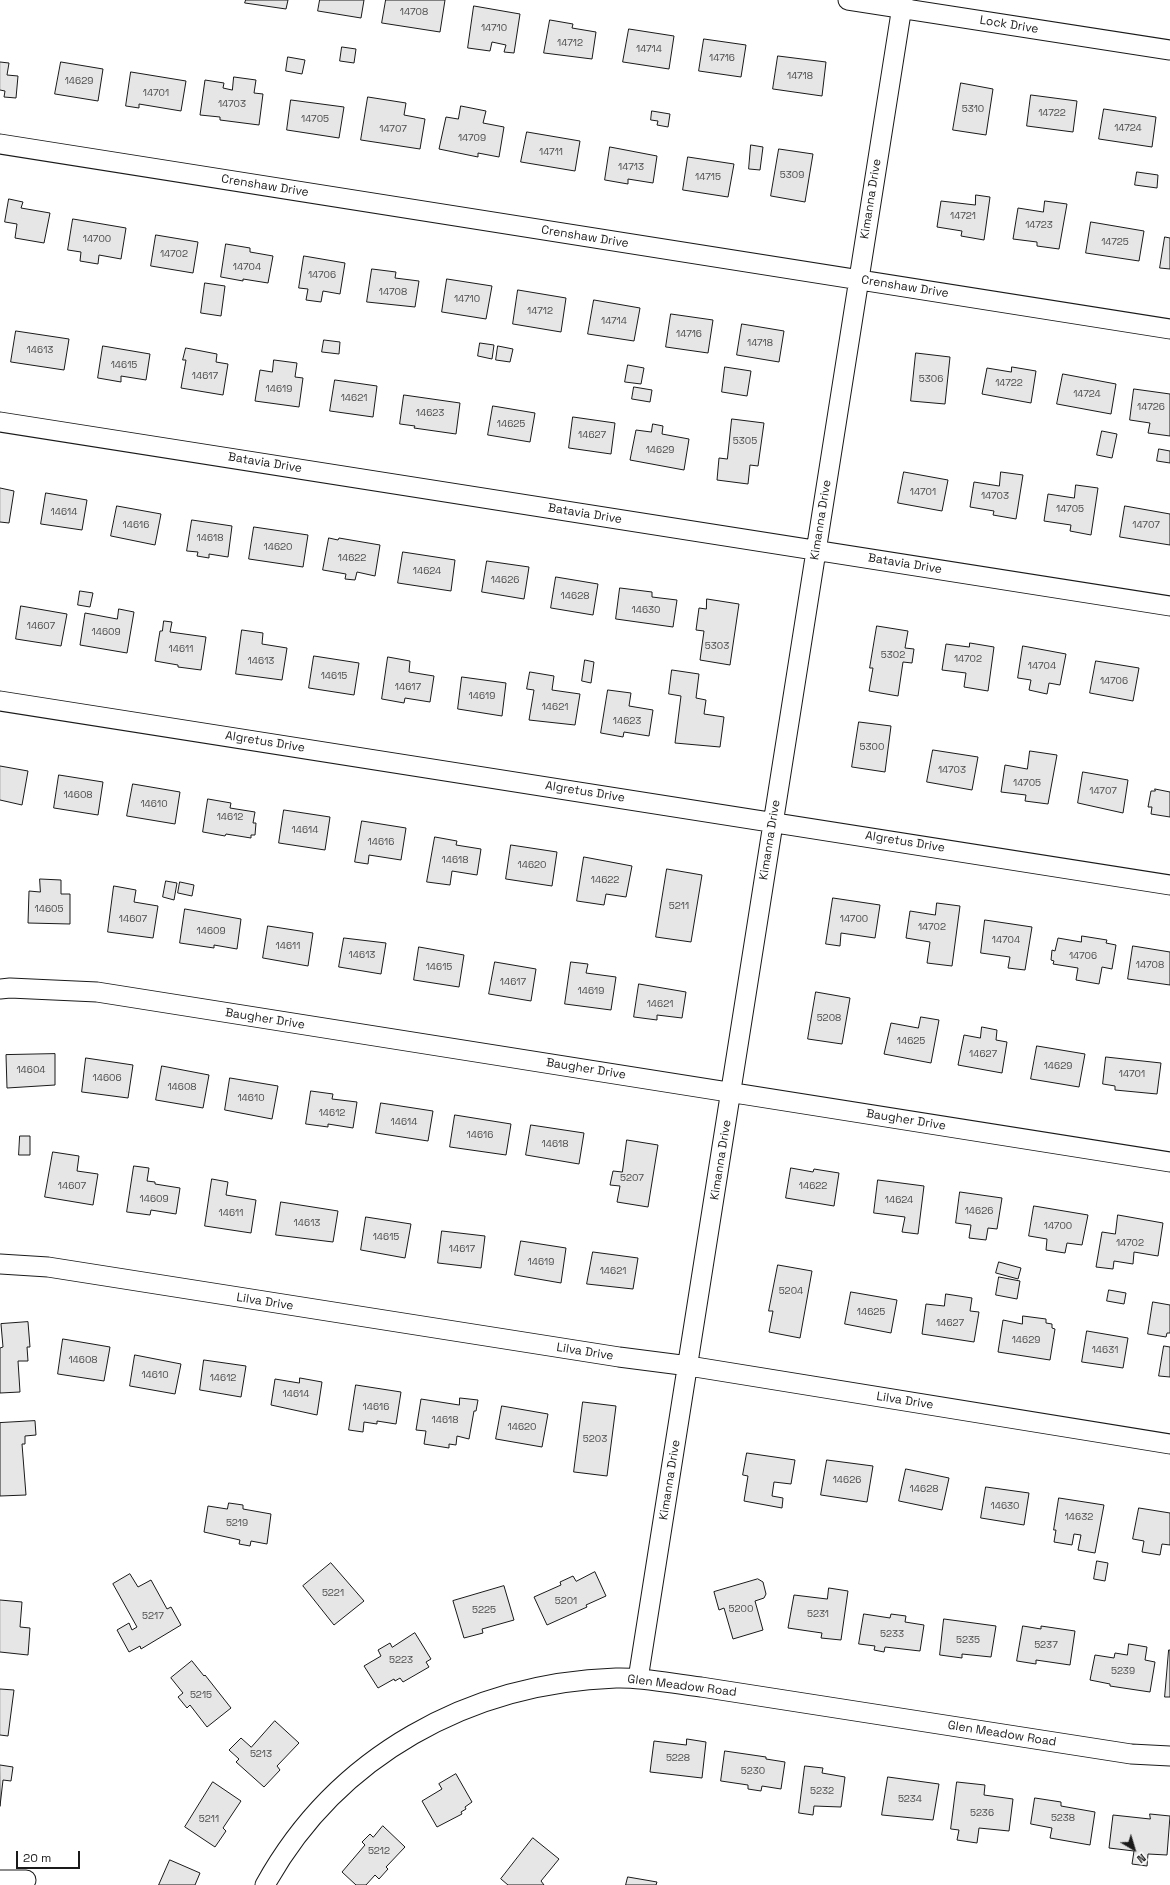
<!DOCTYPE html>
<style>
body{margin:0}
#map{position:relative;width:1170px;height:1885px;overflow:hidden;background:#fff;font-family:"Space Grotesk",sans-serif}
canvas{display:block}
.north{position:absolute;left:1114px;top:1829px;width:40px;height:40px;-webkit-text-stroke:3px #fff;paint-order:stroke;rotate:142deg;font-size:11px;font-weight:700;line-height:16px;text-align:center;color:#1a1a1a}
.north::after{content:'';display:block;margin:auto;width:14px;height:18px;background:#1a1a1a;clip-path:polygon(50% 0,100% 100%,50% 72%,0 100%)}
.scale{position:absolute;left:16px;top:1851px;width:64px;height:18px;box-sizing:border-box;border:2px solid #1a1a1a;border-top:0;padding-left:5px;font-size:12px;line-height:14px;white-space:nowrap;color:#1a1a1a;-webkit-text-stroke:3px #fff;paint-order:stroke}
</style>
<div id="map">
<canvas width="1170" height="1885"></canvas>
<div class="north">N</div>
<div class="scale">20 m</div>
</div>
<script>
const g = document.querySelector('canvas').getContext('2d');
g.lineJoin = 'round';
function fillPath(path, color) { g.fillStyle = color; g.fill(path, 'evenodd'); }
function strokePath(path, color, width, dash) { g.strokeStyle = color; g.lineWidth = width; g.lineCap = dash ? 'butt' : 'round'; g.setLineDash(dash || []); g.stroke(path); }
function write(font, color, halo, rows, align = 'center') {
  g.font = font + ' "Space Grotesk",sans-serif'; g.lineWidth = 3; g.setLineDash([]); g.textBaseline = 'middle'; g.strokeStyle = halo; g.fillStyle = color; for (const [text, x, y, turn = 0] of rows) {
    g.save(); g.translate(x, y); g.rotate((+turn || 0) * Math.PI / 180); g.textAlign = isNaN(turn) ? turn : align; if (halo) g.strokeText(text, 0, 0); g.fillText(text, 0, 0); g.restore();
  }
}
const building = new Path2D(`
 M246,0H288L286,9L245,3Z
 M320,0H364L361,18L318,11Z
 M386,0H445L440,32L382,23Z
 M474,6L520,14L514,53L504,52L506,45L492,42L490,51L468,48Z
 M550,20L573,24L572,28L596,32L592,59L544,53Z
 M629,29L674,36L669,69L623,62Z
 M704,39L746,45L741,77L699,71Z
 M342,47L356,49L354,63L340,61Z
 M778,56L826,62L822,96L773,89Z
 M288,57L305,60L302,74L286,71Z
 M0,62L9,63L7,75L18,76L16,98L4,97L5,91L0,90Z
 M61,62L103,69L98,101L55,94Z
 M131,72L186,81L181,111L139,104V108L126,106Z
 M234,77L256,80L254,93L263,94L259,125L220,120V117L200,115L205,80L224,83L223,88L232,90Z
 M961,83L993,89L986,135L953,130Z
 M1031,95L1077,101L1073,132L1027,126Z
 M368,97L406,103L404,115L425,119L420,149L361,140Z
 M291,100L344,107L339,138L287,130Z
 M461,106L486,111L483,123L504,127L499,157L478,153V157L439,149L446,117L458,119Z
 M1104,109L1156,117L1152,147L1099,139Z
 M652,111L670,114L668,127L657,125L658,121L651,120Z
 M527,132L580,141L575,171L521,162Z
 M751,145L763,147L760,170L749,169Z
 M610,147L657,156L653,183L628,179V184L605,180Z
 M779,149L813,154L805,202L771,196Z
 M688,157L734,164L728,197L683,190Z
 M1137,172L1158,175L1157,188L1135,185Z
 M976,195L990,197L984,240L961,236L962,231L937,227L941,201L975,205Z
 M9,199L23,202L21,208L50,213L44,243L15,238L17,224L5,222Z
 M1045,201L1067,204L1059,249L1037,246V242L1013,239L1018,208L1043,212Z
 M73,219L126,228L121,259L99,255L98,264L80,261L81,252L68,250Z
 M1091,222L1144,231L1139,261L1086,253Z
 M156,235L198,242L193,273L151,266Z
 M1165,237L1170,238V269L1160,268Z
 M226,244L250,248V252L273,256L268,283L243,279V281L221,277Z
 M304,256L345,263L340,294L323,291L321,302L306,300L308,289L299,288Z
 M372,269L396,272L395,278L419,281L415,307L367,302Z
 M447,279L492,286L486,319L442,312Z
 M205,283L225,286L221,316L201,313Z
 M518,290L566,298L561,332L513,324Z
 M594,300L640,308L634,341L588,334Z
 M671,314L713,320L708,353L666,347Z
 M742,324L784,331L779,362L737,355Z
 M16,331L69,339L64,370L11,362Z
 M324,340L340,342L339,354L322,352Z
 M480,343L494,345L492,359L478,356Z
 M103,346L150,354L146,380L121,376V382L98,378Z
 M498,346L513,349L510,362L496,360Z
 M186,348L217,354L216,362L228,364L223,395L181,388L186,360H183Z
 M916,353L950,357L945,404L911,401Z
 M274,360L297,363L295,377L303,378L299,407L255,401L260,370L272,372Z
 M628,365L644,368L641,384L625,382Z
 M725,367L751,371L747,396L722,392Z
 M1012,367L1036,371L1031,403L982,394L987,368L1011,372Z
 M1063,374L1116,384L1111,414L1057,404Z
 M335,380L377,386L373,417L330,411Z
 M634,387L652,390L650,402L632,399Z
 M1134,389L1170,394V436L1148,433L1150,423L1130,420Z
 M404,395L460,403L456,434L414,428L415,426L400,424Z
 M493,406L535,413L530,442L488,435Z
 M573,417L615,423L611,454L569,448Z
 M732,419L764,423L758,466L750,465L748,484L717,480L719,458L727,459Z
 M653,424L663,426L662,434L689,439L684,470L630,460L636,430L651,432Z
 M1102,431L1117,434L1112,458L1097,455Z
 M1159,449L1170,451V463L1157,461Z
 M904,472L948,480L942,511L898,503Z
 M1001,472L1023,475L1016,519L993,515L994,511L970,507L974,482L999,486Z
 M1076,485L1098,488L1091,535L1070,531L1071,525L1044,521L1048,494L1074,498Z
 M0,488L14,491L9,523L0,522Z
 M46,493L87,500L82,530L41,524Z
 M117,506L161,514L155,545L111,536Z
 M1125,506L1170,514V545L1120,537Z
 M192,520L232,526L228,557L209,554V558L197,556L198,552L187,551Z
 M254,527L308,535L303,567L249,559Z
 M329,538L338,540L339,538L380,545L375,576L357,572L355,580L345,579L346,574L323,570Z
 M403,552L455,560L451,591L398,583Z
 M487,561L529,567L524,599L482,592Z
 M556,577L598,584L593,615L551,608Z
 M620,588L652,592V597L677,600L673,627L616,619Z
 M80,591L93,593L90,607L78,605Z
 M707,599L739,604L730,665L700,660L704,631L696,630L699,608L706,609Z
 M21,606L67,614L61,646L16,639Z
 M119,609L134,612L127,653L80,645L85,613L117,619Z
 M164,621L172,622L170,632L206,637L201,670L178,667V665L155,661L160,631H162Z
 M877,626L908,631L905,648L914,649L912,663L903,662L898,696L869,691L873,668H870Z
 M242,630L263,633L262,644L287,648L282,680L236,674Z
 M970,643L994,647L988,691L964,687L966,673L942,670L946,644L969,647Z
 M1023,646L1066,654L1060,685L1049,683L1047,694L1029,690L1031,680L1018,678Z
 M314,656L359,663L354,695L309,688Z
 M388,657L410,661L409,672L434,676L430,702L405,698L404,703L382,699Z
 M585,660L594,662L591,683L582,681Z
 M1096,661L1139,668L1133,701L1090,693Z
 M672,670L699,674L696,698L706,700L704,714L724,717L720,747L675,743L681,696L669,694Z
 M530,672L554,676L552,690L580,694L575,725L529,720L534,690L527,689Z
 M462,677L506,683L502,716L458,709Z
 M608,690L631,693L629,706L653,710L649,736L624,732L623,737L601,733Z
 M859,722L891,726L885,772L852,767Z
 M933,750L978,757L972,790L927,782Z
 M1030,751L1057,755L1048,804L1025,801L1026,795L1001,792L1005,765L1027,769Z
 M0,766L28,771L22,805L0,800Z
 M1083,772L1128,780L1123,813L1078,803Z
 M59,775L103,782L98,815L54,808Z
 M133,784L180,792L175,824L127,816Z
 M1155,789L1170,792V817L1151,814L1152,807H1148L1151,791H1155Z
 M208,799L231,803L230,808L255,812L253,823H256L255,835H251V838L226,834L225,836L203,832Z
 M284,810L330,817L325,850L279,843Z
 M362,821L406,828L401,860L369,855L368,864L355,862Z
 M435,837L457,841L456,845L481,849L477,875L452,871L450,885L427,882Z
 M511,845L557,852L552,886L506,879Z
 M584,857L632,866L626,897L606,894L604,905L577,901Z
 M667,869L702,875L691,942L656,937Z
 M40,879L61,880V894H70V924L28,923L29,891L40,892Z
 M166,881L177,883L174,900L163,897Z
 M180,882L194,885L192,896L178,893Z
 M114,886L136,890L134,902L158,906L153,938L108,932Z
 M833,898L880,905L875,938L841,933L840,946L826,944Z
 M937,903L960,906L952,966L927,963L930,942L906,938L910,911L935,915Z
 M185,909L241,919L237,949L214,945V948L180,943Z
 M985,920L1032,927L1025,970L1008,968L1010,957L981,953Z
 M268,926L313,933L308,966L263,958Z
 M1082,936L1107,940L1106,943L1116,945L1112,969L1102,967L1099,984L1076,980L1078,968L1053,964L1054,961L1051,960L1052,950L1055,951L1058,938L1081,942Z
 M344,938L386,943L381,974L339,967Z
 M1133,946L1170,952V985L1128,979Z
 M419,947L464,955L459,987L414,980Z
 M495,962L536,969L531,1001L489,994Z
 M571,962L588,964L586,973L616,977L611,1010L565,1004Z
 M639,984L686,992L682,1018L657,1015V1020L634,1017Z
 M816,992L850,998L842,1044L808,1039Z
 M921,1017L939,1020L931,1063L884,1054L891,1023L918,1028Z
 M982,1027L997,1030L996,1040L1007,1042L1002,1073L958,1065L964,1035L980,1038Z
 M1037,1046L1085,1054L1079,1087L1031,1079Z
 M55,1054V1085L7,1088L6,1055Z
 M1106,1057L1161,1063L1157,1094L1115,1090V1086L1103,1084Z
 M86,1058L133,1065L128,1098L82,1092Z
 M162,1066L209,1075L203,1108L156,1100Z
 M230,1078L278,1086L272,1119L225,1110Z
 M311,1091L333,1094L332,1099L357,1102L353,1128L328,1124V1127L306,1124Z
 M381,1103L433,1111L428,1141L376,1133Z
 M455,1115L511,1124L506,1155L450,1147Z
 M531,1125L584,1133L579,1164L526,1155Z
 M20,1136H30V1155H19Z
 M627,1140L658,1145L648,1207L617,1202L620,1186L610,1185L613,1171L622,1172Z
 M53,1152L79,1156L77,1171L98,1174L93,1205L45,1197Z
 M134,1166L149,1168L147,1181L155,1182V1184L180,1188L176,1214L151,1210L150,1215L127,1212Z
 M791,1168L813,1172L814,1169L839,1173L834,1206L786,1198Z
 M212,1179L228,1182L226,1195L256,1200L251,1233L205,1226Z
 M878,1180L924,1186L918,1234L902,1232L905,1217L874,1213Z
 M960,1192L1002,1198L997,1229L988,1228L986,1240L969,1238L971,1225L956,1223Z
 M281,1202L338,1211L333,1242L276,1235Z
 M1034,1206L1088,1215L1082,1245L1067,1243L1065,1253L1046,1250L1047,1239L1029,1236Z
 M1118,1215L1163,1223L1158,1256L1134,1252L1133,1264L1114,1261L1113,1269L1096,1267L1102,1232L1115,1234Z
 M366,1217L411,1224L405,1258L361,1250Z
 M442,1231L485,1236L481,1268L438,1263Z
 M521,1241L566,1248L561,1283L515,1275Z
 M593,1252L638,1258L633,1289L587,1284Z
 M999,1262L1021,1268L1018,1279L996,1273Z
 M778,1265L812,1271L800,1338L769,1332L773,1311H769Z
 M999,1277L1020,1281L1017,1299L996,1295Z
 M1109,1290L1126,1293L1124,1304L1107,1301Z
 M851,1292L897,1300L891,1333L845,1324Z
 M946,1294L972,1298L970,1311L979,1312L974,1342L922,1334L926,1304L944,1306Z
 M1153,1302L1170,1305V1333H1167L1166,1337L1148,1334Z
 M1023,1316L1046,1319V1323L1052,1324V1328L1055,1329L1050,1360L998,1352L1003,1320L1022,1324Z
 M28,1322L30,1347H27L28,1361H18L20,1392L0,1393V1348L3,1347L1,1324Z
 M1087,1331L1128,1338L1123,1368L1082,1362Z
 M63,1339L110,1347L104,1381L58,1374Z
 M1164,1346L1170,1347V1377L1159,1376Z
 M135,1355L181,1364L175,1394L130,1386Z
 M204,1360L246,1366L241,1397L200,1390Z
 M300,1378L322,1382L317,1415L271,1405L275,1379L299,1383Z
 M356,1385L401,1392L396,1424L377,1421V1424L364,1422L363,1432L349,1430Z
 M460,1398L478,1400L476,1411H474L469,1439L457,1436L456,1445L449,1444V1448L424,1444L426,1431L416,1430L421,1399L459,1405Z
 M583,1402L616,1406L607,1476L574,1472Z
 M502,1406L548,1414L542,1447L496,1439Z
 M35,1421L36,1435L25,1436V1444H22L26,1495L0,1496V1423Z
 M747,1453L795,1460L791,1484L774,1482L772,1496L783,1498L782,1508L744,1501L748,1476L743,1475Z
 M827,1460L873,1466L867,1502L821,1495Z
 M906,1469L949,1478L942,1510L899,1501Z
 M986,1487L1029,1493L1024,1525L981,1518Z
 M1059,1498L1104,1505L1095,1553L1078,1550L1081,1535L1074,1534L1072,1545L1054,1542L1056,1530H1054Z
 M229,1503L243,1505V1509L271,1514L267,1544L251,1541L250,1546L239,1544L240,1540L204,1532L208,1506L227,1509Z
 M1139,1508L1170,1513V1545L1162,1544L1160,1555L1142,1552L1144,1541L1133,1539Z
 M1097,1561L1108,1563L1105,1581L1094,1579Z
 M331,1563L364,1601L334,1625L303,1586Z
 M595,1572L606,1596L586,1605L587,1607L547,1625L534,1597L561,1585L560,1582L573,1576L576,1581Z
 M130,1574L138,1587L151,1580L167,1609L171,1607L181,1625L141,1649L140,1646L129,1652L117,1630L129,1623L132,1630L137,1627L113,1584Z
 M758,1579L763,1582L766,1594L764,1598L755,1601L763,1630L733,1639L724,1608L719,1610L714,1592Z
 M504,1586L514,1620L482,1629L483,1633L464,1638L453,1601Z
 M829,1588L848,1591L841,1640L821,1638L822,1633L788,1628L794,1595L827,1599Z
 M0,1600L22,1602L20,1627L30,1628L28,1655L0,1652Z
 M864,1614L890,1618L891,1614L906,1616L905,1622L924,1625L920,1651L885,1647L884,1652L874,1650L875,1646L859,1644Z
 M944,1619L996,1626L991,1657L962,1654V1658L940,1655Z
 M1023,1626L1041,1629V1626L1075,1631L1070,1665L1036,1660V1664L1017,1661Z
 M415,1633L431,1659L426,1662L429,1667L403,1682L400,1678L395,1681L394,1679L378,1688L364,1666L381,1656L378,1650L390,1643L392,1647Z
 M1129,1644L1147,1647L1145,1660L1155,1662L1150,1692L1110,1686V1684L1090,1680L1095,1655L1114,1658L1115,1653L1127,1655Z
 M1169,1650H1170V1697H1165Z
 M192,1661L204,1676L205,1675L231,1708L207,1727L190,1705L187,1708L178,1697L183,1693L171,1678Z
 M0,1689L14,1690L8,1736L0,1735Z
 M275,1721L299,1743L277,1766L280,1770L264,1787L236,1762L239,1759L229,1750L241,1738L251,1747Z
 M687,1739L706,1742L702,1778L650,1772L654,1741L686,1745Z
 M725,1751L766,1757V1759L785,1762L781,1789L762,1786L761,1791L748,1789V1785L721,1781Z
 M0,1765L13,1767L11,1781L3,1780L0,1806Z
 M805,1766L823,1768L822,1773L845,1777L841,1807L814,1806L813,1815L799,1813Z
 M456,1774L472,1802L465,1807L466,1809L461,1812L462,1814L437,1827L422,1801L442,1789L439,1784Z
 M888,1777L939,1784L933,1820L882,1815Z
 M213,1782L241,1801L223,1828L226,1831L215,1847L185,1827Z
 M957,1782L985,1785L984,1795L1013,1799L1009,1831L979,1828L977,1843L957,1840L959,1830L951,1829Z
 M1035,1798L1061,1802V1806L1095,1812L1090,1845L1050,1838L1052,1828L1031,1824Z
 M1150,1814L1170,1816L1167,1855L1148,1854L1147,1866L1132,1864L1134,1851L1109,1848L1113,1815L1150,1819Z
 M383,1826L405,1847L386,1867L388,1869L379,1879L375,1875L366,1885H356L342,1872L365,1845L362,1842L370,1834L373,1837Z
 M533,1838L559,1859L541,1881L544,1885H508L501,1879Z
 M170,1860L200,1873L195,1885H159Z
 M628,1877L657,1882L656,1885H626Z`);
const street = new Path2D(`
 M848,0L1170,50
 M0,144L1170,329
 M0,422L1170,606
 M0,701L1170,885
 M0,989L10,988L97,992L1170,1162
 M0,1264L48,1267L619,1357L689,1366L1170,1444
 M638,1679L903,0
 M0,1880H26
 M265,1885C337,1755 470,1683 616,1678C644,1677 673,1684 701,1687L1131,1754L1170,1756`);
const numberNames = [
 ["14708",414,12],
 ["14710",494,28],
 ["14712",570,43],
 ["14714",649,49],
 ["14716",722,58],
 ["14718",800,76],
 ["14629",79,81],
 ["14701",156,93],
 ["14703",232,104],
 ["5310",973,109],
 ["14722",1052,113],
 ["14705",315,119],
 ["14724",1128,128],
 ["14707",393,129],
 ["14709",472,138],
 ["14711",551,152],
 ["14713",631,167],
 ["5309",792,175],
 ["14715",708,177],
 ["14721",963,216],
 ["14723",1039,225],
 ["14700",97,239],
 ["14725",1115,242],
 ["14702",174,254],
 ["14704",247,267],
 ["14706",322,275],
 ["14708",393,292],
 ["14710",467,299],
 ["14712",540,311],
 ["14714",614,321],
 ["14716",689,334],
 ["14718",760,343],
 ["14613",40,350],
 ["14615",124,365],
 ["14617",205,376],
 ["5306",931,379],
 ["14722",1009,383],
 ["14619",279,389],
 ["14724",1087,394],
 ["14621",354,398],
 ["14726",1151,407],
 ["14623",430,413],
 ["14625",511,424],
 ["14627",592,435],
 ["5305",745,441],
 ["14629",660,450],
 ["14701",923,492],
 ["14703",995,496],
 ["14705",1070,509],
 ["14614",64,512],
 ["14616",136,525],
 ["14707",1146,525],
 ["14618",210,538],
 ["14620",278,547],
 ["14622",352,558],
 ["14624",427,571],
 ["14626",505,580],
 ["14628",575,596],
 ["14630",646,610],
 ["14607",41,626],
 ["14609",106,632],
 ["5303",717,646],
 ["14611",181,649],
 ["5302",893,655],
 ["14702",968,659],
 ["14613",261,661],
 ["14704",1042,666],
 ["14615",334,676],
 ["14706",1114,681],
 ["14617",408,687],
 ["14619",482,696],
 ["14621",555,707],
 ["14623",627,721],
 ["5300",872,747],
 ["14703",952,770],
 ["14705",1027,783],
 ["14707",1103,791],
 ["14608",78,795],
 ["14610",154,804],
 ["14612",230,817],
 ["14614",305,830],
 ["14616",381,842],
 ["14618",455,860],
 ["14620",532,865],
 ["14622",605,880],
 ["5211",679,906],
 ["14605",49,909],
 ["14607",133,919],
 ["14700",854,919],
 ["14702",932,927],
 ["14609",211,931],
 ["14704",1006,940],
 ["14611",288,946],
 ["14613",362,955],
 ["14706",1083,956],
 ["14708",1150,965],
 ["14615",439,967],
 ["14617",513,982],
 ["14619",591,991],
 ["14621",660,1004],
 ["5208",829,1018],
 ["14625",911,1041],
 ["14627",983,1054],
 ["14629",1058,1066],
 ["14604",31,1070],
 ["14701",1132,1074],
 ["14606",107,1078],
 ["14608",182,1087],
 ["14610",251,1098],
 ["14612",332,1113],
 ["14614",404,1122],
 ["14616",480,1135],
 ["14618",555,1144],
 ["5207",632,1178],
 ["14607",72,1186],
 ["14622",813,1186],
 ["14609",154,1199],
 ["14624",899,1200],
 ["14626",979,1211],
 ["14611",231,1213],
 ["14613",307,1223],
 ["14700",1058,1226],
 ["14615",386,1237],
 ["14702",1130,1243],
 ["14617",462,1249],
 ["14619",541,1262],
 ["14621",613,1271],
 ["5204",791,1291],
 ["14625",871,1312],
 ["14627",950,1323],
 ["14629",1026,1340],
 ["14631",1105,1350],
 ["14608",83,1360],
 ["14610",155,1375],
 ["14612",223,1378],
 ["14614",296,1394],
 ["14616",376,1407],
 ["14618",445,1420],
 ["14620",522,1427],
 ["5203",595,1439],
 ["14626",847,1480],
 ["14628",924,1489],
 ["14630",1005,1506],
 ["14632",1079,1517],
 ["5219",237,1523],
 ["5221",333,1593],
 ["5201",566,1601],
 ["5200",741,1609],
 ["5225",484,1610],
 ["5231",818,1614],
 ["5217",153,1616],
 ["5233",892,1634],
 ["5235",968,1640],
 ["5237",1046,1645],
 ["5223",401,1660],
 ["5239",1123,1671],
 ["5215",201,1695],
 ["5213",261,1754],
 ["5228",678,1758],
 ["5230",753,1771],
 ["5232",822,1791],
 ["5234",910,1799],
 ["5236",982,1813],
 ["5238",1063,1818],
 ["5211",209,1819],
 ["5212",379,1851]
];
const streetNames = [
 ["Lock Drive",1009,25,9],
 ["Crenshaw Drive",265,186,9],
 ["Kimanna Drive",871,199,-81],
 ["Crenshaw Drive",585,237,9],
 ["Crenshaw Drive",905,287,9],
 ["Batavia Drive",265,463,9],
 ["Batavia Drive",585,514,9],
 ["Kimanna Drive",821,520,-81],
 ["Batavia Drive",905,564,9],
 ["Algretus Drive",265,742,9],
 ["Algretus Drive",585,792,9],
 ["Kimanna Drive",770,840,-81],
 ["Algretus Drive",905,842,9],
 ["Baugher Drive",265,1019,9],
 ["Baugher Drive",586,1069,9],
 ["Baugher Drive",906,1120,9],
 ["Kimanna Drive",721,1160,-81],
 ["Lilva Drive",265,1302,9],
 ["Lilva Drive",585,1352,9],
 ["Lilva Drive",905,1401,9],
 ["Kimanna Drive",670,1480,-81],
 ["Glen Meadow Road",682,1686,7],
 ["Glen Meadow Road",1002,1734,9]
];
fillPath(building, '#e6e6e6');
strokePath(building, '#1a1a1a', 1);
strokePath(street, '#1a1a1a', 21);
strokePath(street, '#fff', 19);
write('10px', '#4d4d4d', null, numberNames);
write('12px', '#1a1a1a', '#fff', streetNames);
</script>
